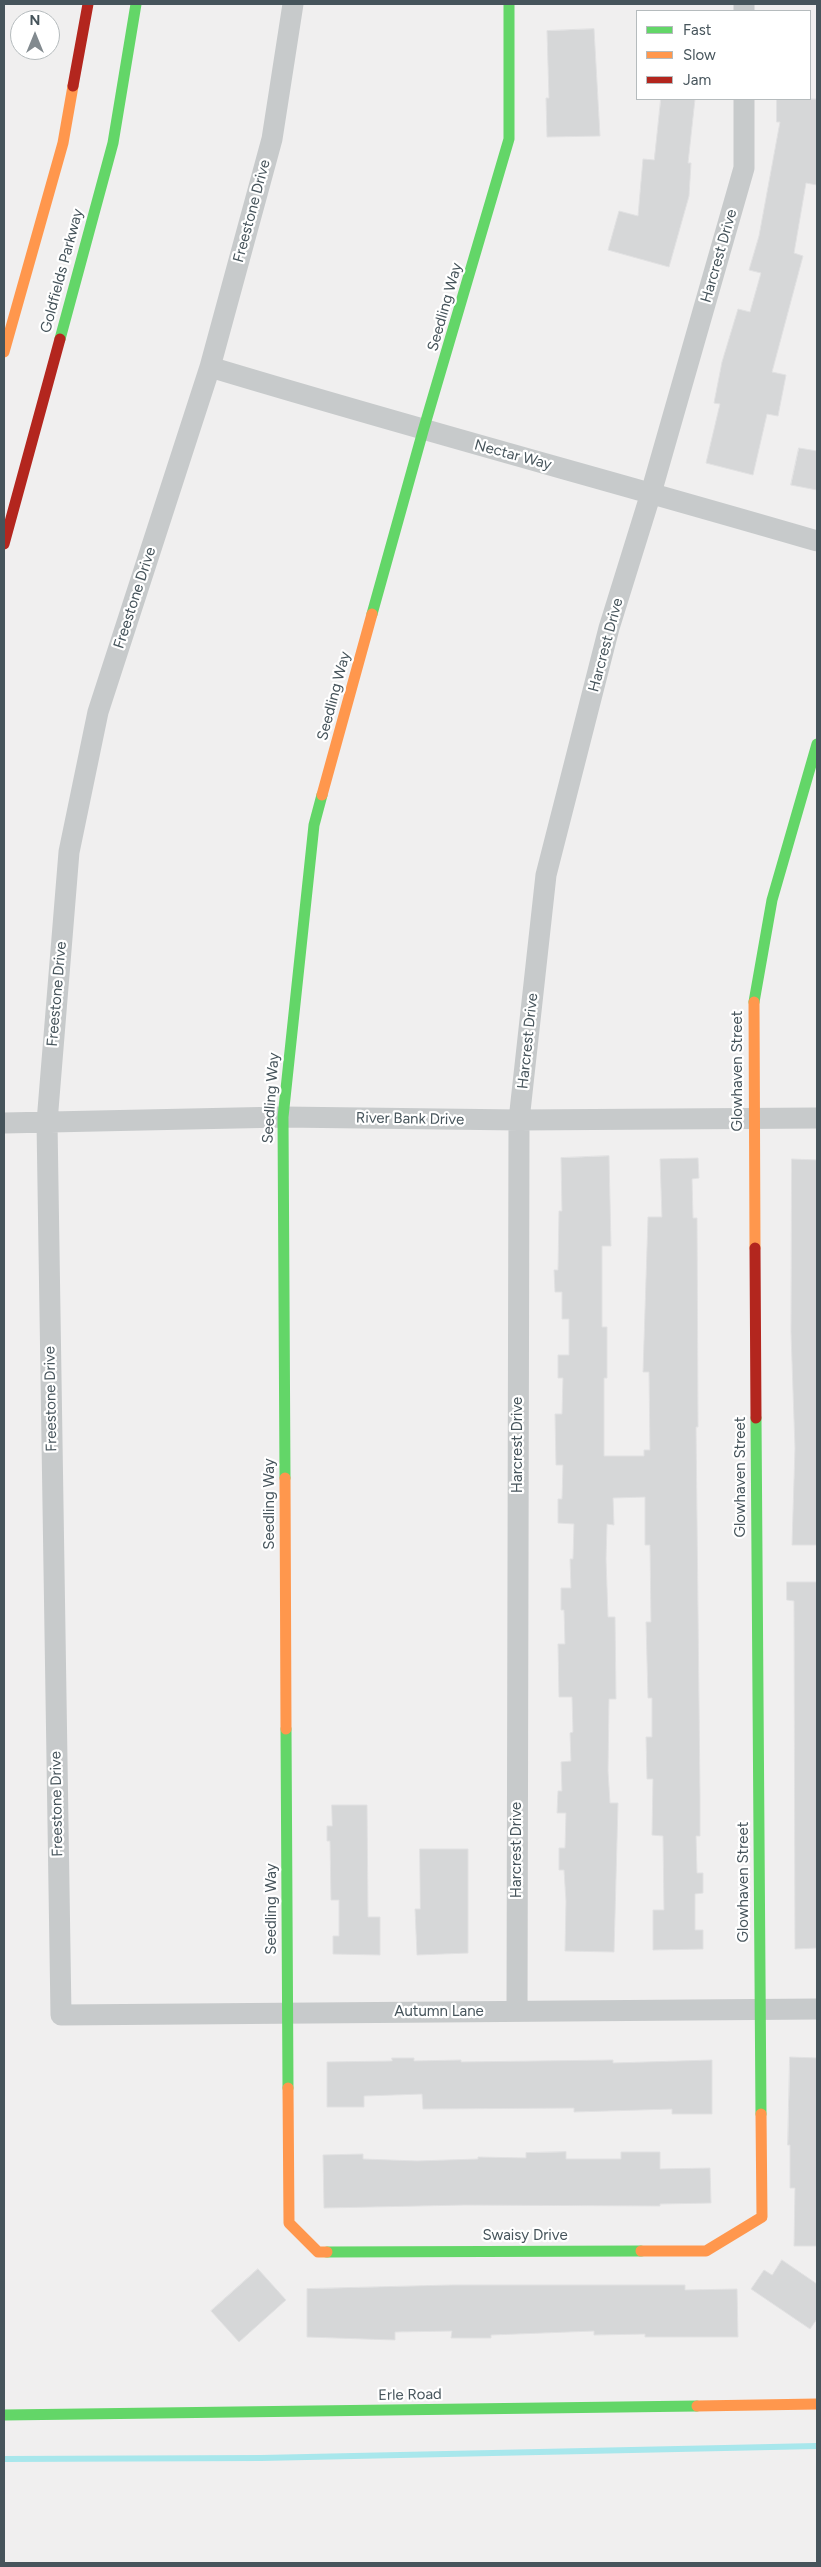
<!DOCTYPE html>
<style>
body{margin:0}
#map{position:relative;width:821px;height:2567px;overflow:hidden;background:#f0efef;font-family:Figtree,sans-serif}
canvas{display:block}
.frame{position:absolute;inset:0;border:5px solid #46545b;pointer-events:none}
.legend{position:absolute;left:636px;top:10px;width:175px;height:90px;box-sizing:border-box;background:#fff;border:1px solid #b5bbbd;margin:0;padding:6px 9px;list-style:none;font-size:15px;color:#46545b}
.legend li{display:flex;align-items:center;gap:10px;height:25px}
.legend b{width:25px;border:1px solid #b5bbbd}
.north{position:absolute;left:10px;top:10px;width:50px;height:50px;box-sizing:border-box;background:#fff;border:1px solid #b5bbbd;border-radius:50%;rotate:0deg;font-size:14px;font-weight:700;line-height:20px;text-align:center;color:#46545b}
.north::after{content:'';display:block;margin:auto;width:18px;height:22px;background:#828a8f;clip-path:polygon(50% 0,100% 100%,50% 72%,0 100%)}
</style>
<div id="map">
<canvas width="821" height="2567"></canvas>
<div class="frame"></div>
<ul class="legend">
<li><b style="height:6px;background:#63d668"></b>Fast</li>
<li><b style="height:6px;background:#ff974d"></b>Slow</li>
<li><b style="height:6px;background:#b3261e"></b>Jam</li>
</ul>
<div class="north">N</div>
</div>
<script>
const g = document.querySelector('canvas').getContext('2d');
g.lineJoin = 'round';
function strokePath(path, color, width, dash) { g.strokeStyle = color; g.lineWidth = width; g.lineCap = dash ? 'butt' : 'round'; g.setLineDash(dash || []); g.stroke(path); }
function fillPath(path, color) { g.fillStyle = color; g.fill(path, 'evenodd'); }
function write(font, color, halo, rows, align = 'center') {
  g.font = font + ' Figtree,sans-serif'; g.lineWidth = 4.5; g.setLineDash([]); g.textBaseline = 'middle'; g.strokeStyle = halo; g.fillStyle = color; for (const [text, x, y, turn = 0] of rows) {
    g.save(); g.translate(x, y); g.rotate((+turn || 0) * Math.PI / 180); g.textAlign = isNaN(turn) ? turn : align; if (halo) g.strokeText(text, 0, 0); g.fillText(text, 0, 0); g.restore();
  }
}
const stream = new Path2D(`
 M4,2459L261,2458L817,2446`);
const building = new Path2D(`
 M594,29L600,136L547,137L546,98H549L547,31Z
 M661,99H695L688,163H691L689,196L669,267L608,250L619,211L638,216L643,159L654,160Z
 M777,99H817V185L806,183L794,253L803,256L772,372L786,375L778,416L767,414L753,475L706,463L720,404L714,403L722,362L738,309L750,312L761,273L749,270L759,236L780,122H777Z
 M799,448L817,451V490L791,485Z
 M609,1156L611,1246H602V1327H607V1378H604V1456H644V1450H650L649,1372H643L648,1217H662L660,1159L698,1158L699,1178L692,1179L693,1218H697L698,1427H696L700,1796V1836H696L697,1873H703V1893L695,1894V1930H703V1949L653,1950V1910H664L663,1836L652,1835L653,1779H647L646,1737H652V1698H648L646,1622H651L650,1545H645V1497L613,1498L614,1525L607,1524L606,1559L608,1617H615L616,1699H609L608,1771L610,1803H618L614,1952L565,1951L566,1901L564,1870H559V1848H565L566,1813H557L558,1791H562L561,1762L571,1761L570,1733L573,1732L572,1697H559L558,1644H565L564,1610H561V1588H571L570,1559H573L574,1524L558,1523V1499H562L563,1465H556L555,1414H562L563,1378H558V1355H569V1319H562V1292H555L554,1270H558L559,1211H562L561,1158Z
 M792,1159L817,1160V1545H792L795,1448L791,1332Z
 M787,1582H817V1948L795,1949L794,1601L787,1600Z
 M332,1805H367L368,1917H380V1955L333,1954V1936H339V1900H331L330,1841H327V1826H332Z
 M420,1849H468V1953L417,1955L415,1909H420Z
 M790,2057L817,2058V2246H794L795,2188H790V2145H788Z
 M392,2058H414V2061L461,2060V2062L613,2060V2063L712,2060V2114H672V2109L574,2112V2108L423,2109L422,2094L364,2096V2107H327V2062L392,2061Z
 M566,2152V2159H621V2152H660V2169L710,2168L711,2203L660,2204V2206L464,2205L324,2208L323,2155L363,2154V2159L417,2161L478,2159V2157L526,2158V2153Z
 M782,2260L817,2284V2319L810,2329L751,2289L764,2270L772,2275Z
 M258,2269L286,2300L239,2342L211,2311Z
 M452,2285H685V2290L737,2289L738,2337H645V2334L594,2335V2331L491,2335V2338H451L452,2331L395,2332V2340L307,2337V2289Z`);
const street = new Path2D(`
 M293,4L272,139L210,367L98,712L69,852L47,1122L61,2015L817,2009
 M744,4V11
 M210,367C412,428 615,482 817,541
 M4,1123L283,1117L519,1120L817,1118
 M517,2011L519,1120L546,875L609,628L651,493L744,168V99`);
const fast = new Path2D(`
 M60,339L113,143L136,4
 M372,614L423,431L509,139V4
 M754,1002L772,900L817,744
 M756,1418L761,2114
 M285,1478L283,1117L314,825L322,795
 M286,1729L288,2088
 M327,2252L641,2251
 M4,2415L697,2406`);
const slow = new Path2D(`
 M4,352L63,143L73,86
 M322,795L372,614
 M754,1002L755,1248
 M285,1478L286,1729
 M288,2088L289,2223L318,2252H327
 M641,2251H706L762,2217L761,2114
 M697,2406L817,2404`);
const jam = new Path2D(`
 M73,86L88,4
 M4,544L60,339
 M755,1248L756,1418`);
const streetNames = [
 ["Freestone Drive",252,211,-75],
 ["Harcrest Drive",719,256,-74],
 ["Goldfields Parkway",62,271,-75],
 ["Seedling Way",445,307,-74],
 ["Nectar Way",513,455,15],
 ["Freestone Drive",135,598,-72],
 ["Harcrest Drive",606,645,-75],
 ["Seedling Way",334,696,-75],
 ["Freestone Drive",57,994,-85],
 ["Harcrest Drive",528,1041,-84],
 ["Glowhaven Street",738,1071,-90],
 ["Seedling Way",271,1098,-86],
 ["River Bank Drive",410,1119,1],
 ["Freestone Drive",51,1399,-91],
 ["Harcrest Drive",518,1445,-90],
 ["Glowhaven Street",741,1477,-90],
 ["Seedling Way",270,1504,-90],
 ["Freestone Drive",57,1804,-91],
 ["Harcrest Drive",517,1850,-90],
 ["Glowhaven Street",744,1882,-90],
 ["Seedling Way",272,1909,-90],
 ["Autumn Lane",439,2012],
 ["Swaisy Drive",525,2236],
 ["Erle Road",410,2395,-1]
];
strokePath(stream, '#a8e7ec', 6);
fillPath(building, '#d6d7d8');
strokePath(building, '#e1e1e2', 1);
strokePath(street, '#c7cacb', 21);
strokePath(fast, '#63d668', 11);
strokePath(slow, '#ff974d', 11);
strokePath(jam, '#b3261e', 11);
write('15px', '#46545b', '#fff', streetNames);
</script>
